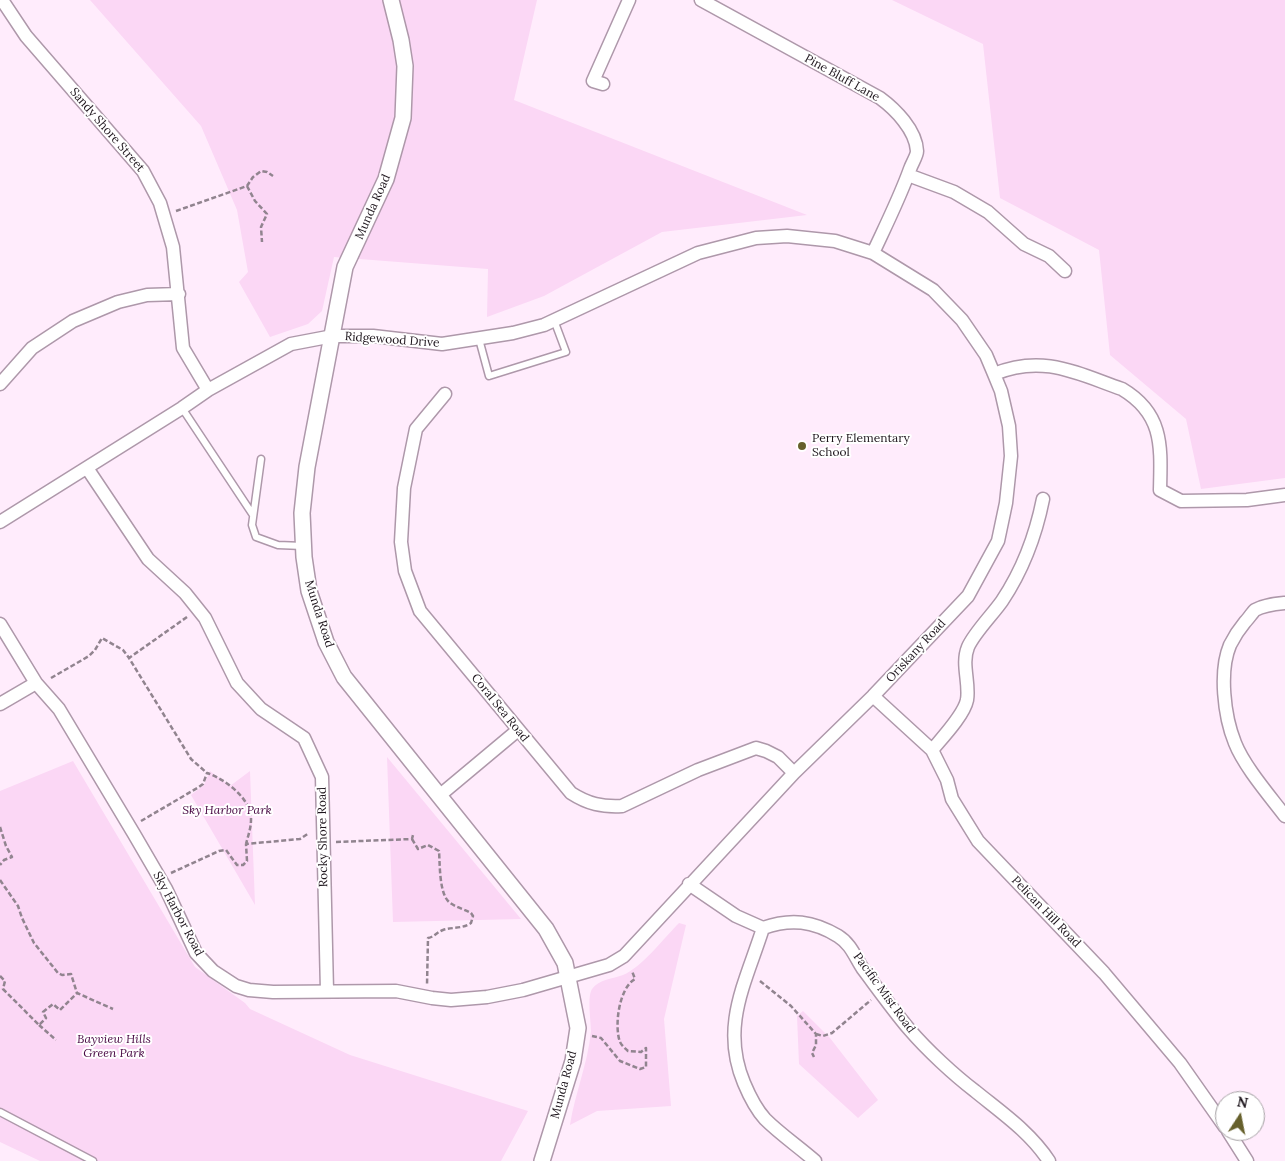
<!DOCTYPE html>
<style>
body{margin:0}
#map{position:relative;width:1285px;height:1161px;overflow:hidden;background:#ffecfc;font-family:Lora,serif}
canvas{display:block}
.north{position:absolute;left:1215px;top:1091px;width:50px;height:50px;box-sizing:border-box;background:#fff;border:1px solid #a5a1a4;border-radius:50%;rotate:11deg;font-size:14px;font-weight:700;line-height:20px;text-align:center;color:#1d151c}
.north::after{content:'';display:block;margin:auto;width:18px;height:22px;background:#66602c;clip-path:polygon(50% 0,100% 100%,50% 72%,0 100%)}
</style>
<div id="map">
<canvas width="1285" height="1161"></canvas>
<div class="north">N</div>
</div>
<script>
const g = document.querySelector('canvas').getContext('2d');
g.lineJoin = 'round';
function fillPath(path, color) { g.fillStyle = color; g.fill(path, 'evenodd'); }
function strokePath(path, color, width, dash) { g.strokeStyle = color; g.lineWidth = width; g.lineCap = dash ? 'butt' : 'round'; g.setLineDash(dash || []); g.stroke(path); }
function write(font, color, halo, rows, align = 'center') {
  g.font = font + ' Lora,serif'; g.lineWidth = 4; g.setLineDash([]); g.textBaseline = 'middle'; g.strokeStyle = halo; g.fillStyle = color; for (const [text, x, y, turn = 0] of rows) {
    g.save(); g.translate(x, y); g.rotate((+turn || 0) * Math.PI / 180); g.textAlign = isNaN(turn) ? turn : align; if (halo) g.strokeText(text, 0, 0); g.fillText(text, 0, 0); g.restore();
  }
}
const green = new Path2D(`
 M90,0H537L514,100L807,215L662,232L544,296L487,317L488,269L334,257L322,311L308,324L270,337L239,282L248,272L237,210L201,126Z
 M892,0H1285V478L1201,489L1186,419L1110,355L1099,250L1000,198L983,44Z
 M387,757L521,919L393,922Z
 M73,761L195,967L245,1003L250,1009L350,1055L528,1111L501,1161H40L0,1142V791Z
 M210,771L230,786L250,771L255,905L191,795L204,785Z
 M679,923L686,925L664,1019L671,1106L597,1111L570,1125C575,1093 588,1063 591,1031C591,1020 587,997 592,989C599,979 613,979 623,975C641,968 665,937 679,923Z
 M803,1011L830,1038L878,1100L858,1118L799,1064L797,1016Z`);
const path = new Path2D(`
 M247,186L255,201L267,214L261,227L262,242
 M176,211L247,186L253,177L261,171L267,172L273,176
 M187,617L129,658L191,759L207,773
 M51,678L89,656L95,650L102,638L123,650L129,658
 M141,821L199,787L203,784L207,773C225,779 252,799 251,820C251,828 248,836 246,844
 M0,827L6,846L12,857L4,860L0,865
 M412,839L418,849L428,845L439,851C440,864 439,893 449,902C455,907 464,909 471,913L473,916L471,923C462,929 452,927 443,930C437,932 434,937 428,938L427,985
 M336,842L412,839L413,835
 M171,873L219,851L226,850L237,865H243L247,861L246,844L300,839L309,833
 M0,880L18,906L22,918L34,943L58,973L62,975L71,974L77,993
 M0,976L5,981L3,989L39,1025L46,1018L43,1012L53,1004L60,1010L77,993L113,1009
 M760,981L791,1006L816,1034V1045L812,1053L814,1057
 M39,1025L56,1040
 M816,1034L823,1036L832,1033L871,1000
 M592,1036L601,1038L620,1061L640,1069L646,1067V1048L641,1052L628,1051C625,1048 622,1046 620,1042C614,1026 619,988 635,979L632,971`);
const service = new Path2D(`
 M479,339L489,376L566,352L554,320
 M182,408L253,515
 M261,459L252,525L256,537L278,545L303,546
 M0,1112L93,1161`);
const minor = new Path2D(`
 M2,0L26,36L143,171L160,203L173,247L183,348L208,390
 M701,0L880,98C895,109 916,130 917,151C917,156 912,163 910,169C900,197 886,225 873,253
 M603,84L593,81L629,0
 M908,175L954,192L988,212L1024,244L1049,256L1065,271
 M994,374C1043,354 1076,373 1122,389C1164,414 1161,447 1160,490L1181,501L1247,500L1285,495
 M0,384L32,348L73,321L118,302L147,295L179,294
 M445,394L416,429L404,488L401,542L405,571L420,611L571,793C588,804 602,807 622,806L698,770L756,748L766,751L778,757L794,773
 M87,468L148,559L185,593L205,618L237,683L261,709L304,738L322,777L327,991
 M0,522L182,408L208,390L291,344L333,336H373L442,344L513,333L544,325L698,253L756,238L787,236L835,241L873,253L933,290L962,320L986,355L994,374L1001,391L1009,426L1011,456L1006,503L998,541L968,596L873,696L794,773L624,956L609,965L523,990L487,997L451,1000L432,998L396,991L273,992L249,990L236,986L213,971L196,953L166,889L134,834L59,709L36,683L0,624
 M1285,603C1275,604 1264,605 1255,610C1252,613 1248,619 1245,622C1240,628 1234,637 1230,645C1219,671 1224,716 1235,743C1244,766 1269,795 1285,816
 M873,696L932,750L947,780L952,799L978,841L1104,973L1180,1063L1225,1127
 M0,704L36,683
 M932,750C942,738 964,715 967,700C970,683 961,664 968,647C974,633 993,614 1002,601C1022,571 1036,534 1043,499
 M439,796L518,730
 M689,884L736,916L763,928C791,918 813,921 838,936C851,944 855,957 863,969C878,989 893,1010 909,1029C927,1050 954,1075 975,1091C1002,1113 1030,1132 1049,1161
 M763,928C746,982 720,1026 744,1083C749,1095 756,1109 765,1119C780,1134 799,1147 815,1161
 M1228,1131L1247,1161`);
const tertiary = new Path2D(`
 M391,0L401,40L405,66L403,118L386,179L345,267L307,467L302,513L304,557L309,591L326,642L344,677L546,929L565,963L578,1028L573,1061L542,1161`);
const markers = [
 [802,446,5,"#66602c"]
];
const streetNames = [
 ["Pine Bluff Lane",842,78,29],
 ["Sandy Shore Street",107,130,49],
 ["Munda Road",373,207,-66],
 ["Ridgewood Drive",392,340,4],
 ["Munda Road",319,614,72],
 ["Oriskany Road",916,651,-47],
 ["Coral Sea Road",500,708,51],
 ["Rocky Shore Road",323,837,-91],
 ["Pelican Hill Road",1046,912,46],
 ["Sky Harbor Road",178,914,62],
 ["Pacific Mist Road",884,993,54],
 ["Munda Road",564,1085,-75]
];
const poiNames = [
 ["Perry Elementary",812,439],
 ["School",812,453]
];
const parkNames = [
 ["Sky Harbor Park",227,811],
 ["Bayview Hills",114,1040],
 ["Green Park",114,1054]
];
fillPath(green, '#fbd7f5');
strokePath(service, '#ae98aa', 9);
strokePath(minor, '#ae98aa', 15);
strokePath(tertiary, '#ae98aa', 18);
strokePath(path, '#91848f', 2.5, [5, 2.5]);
strokePath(service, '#fff', 6);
strokePath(minor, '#fff', 12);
strokePath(tertiary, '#fff', 15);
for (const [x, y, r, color] of markers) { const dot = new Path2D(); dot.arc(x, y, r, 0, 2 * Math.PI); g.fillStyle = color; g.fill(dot); strokePath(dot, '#fff', 2); }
write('12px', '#1d151c', '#fff', streetNames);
write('12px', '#1d151c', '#fff', poiNames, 'left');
write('italic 12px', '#470742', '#fff', parkNames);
</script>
